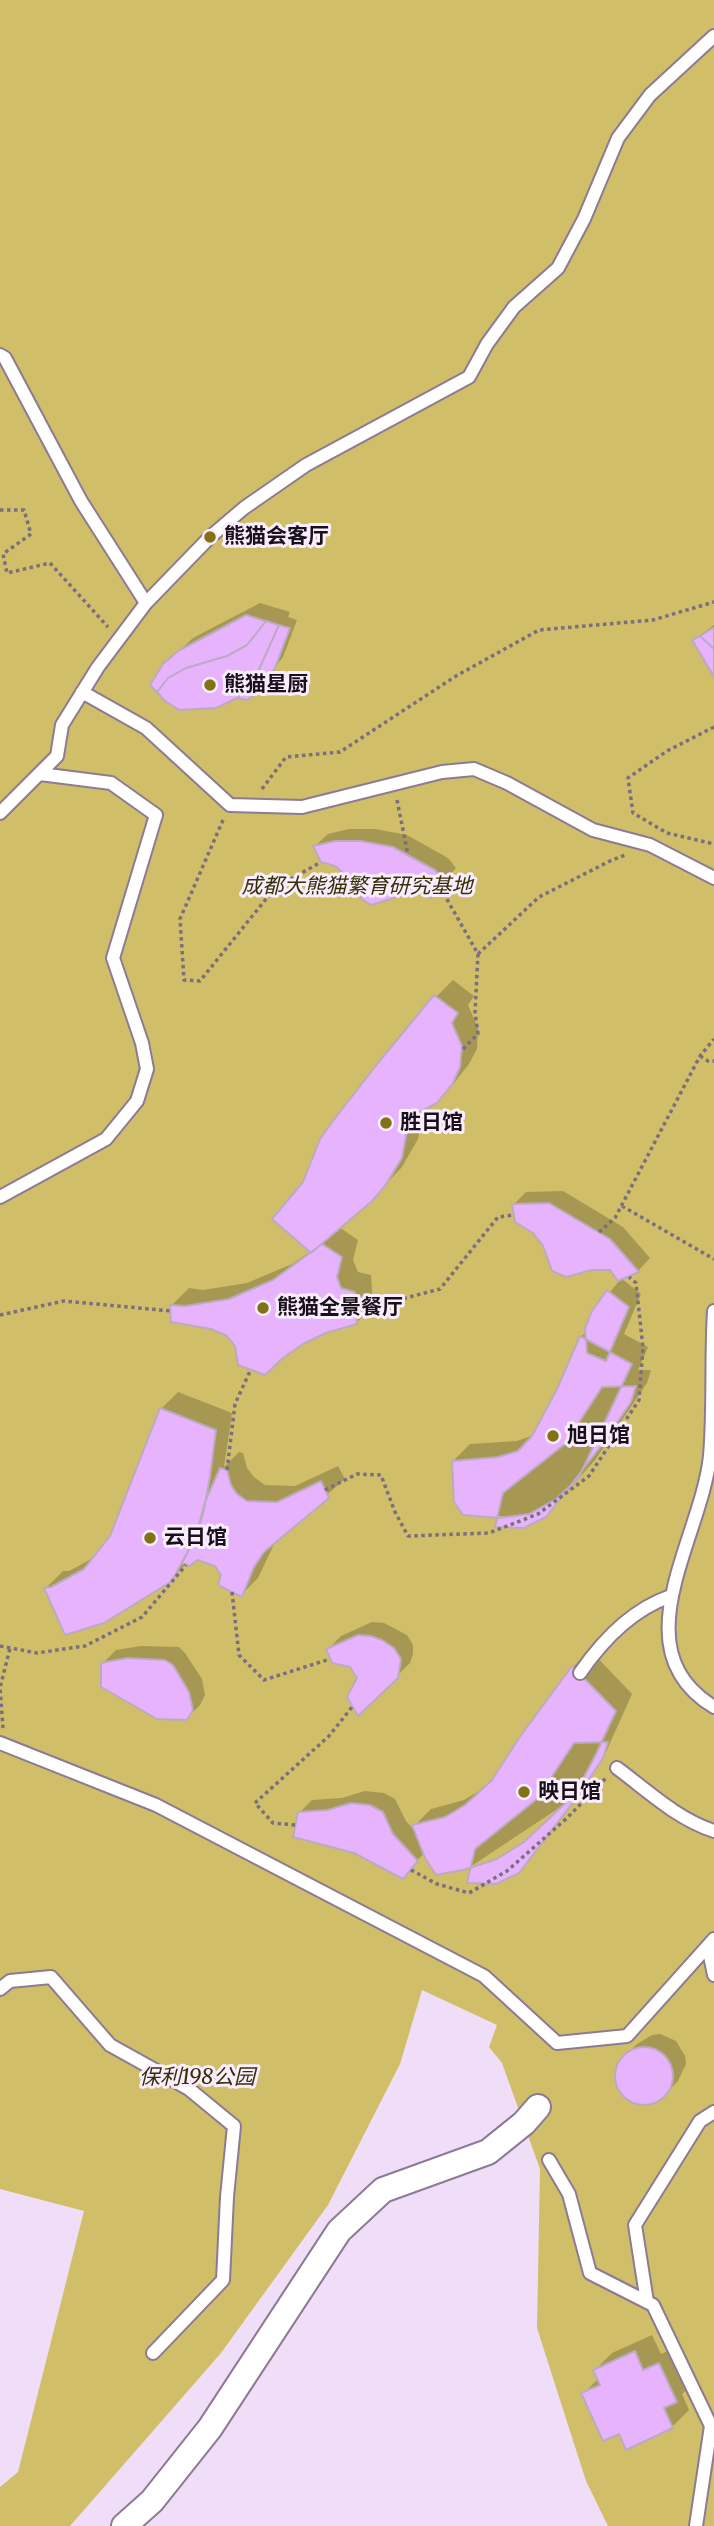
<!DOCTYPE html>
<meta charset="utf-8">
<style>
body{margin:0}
canvas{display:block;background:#f0ddf8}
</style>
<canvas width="714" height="2526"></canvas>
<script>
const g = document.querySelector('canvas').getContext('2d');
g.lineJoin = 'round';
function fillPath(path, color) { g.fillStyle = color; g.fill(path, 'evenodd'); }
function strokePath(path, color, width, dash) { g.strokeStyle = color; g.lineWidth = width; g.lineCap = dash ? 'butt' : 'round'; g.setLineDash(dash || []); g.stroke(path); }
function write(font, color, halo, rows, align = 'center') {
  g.font = font + ' Merriweather,"Noto Sans SC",serif'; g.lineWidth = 6; g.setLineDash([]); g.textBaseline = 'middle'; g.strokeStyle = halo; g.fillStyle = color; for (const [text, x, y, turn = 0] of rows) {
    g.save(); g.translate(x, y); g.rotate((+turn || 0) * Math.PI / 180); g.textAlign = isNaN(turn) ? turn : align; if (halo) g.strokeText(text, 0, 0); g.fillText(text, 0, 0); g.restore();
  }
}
const green = new Path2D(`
 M0,0H714V2526H608L586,2481L537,2328L540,2169L502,2063L489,2047L497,2025L422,1990L400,2064L328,2205L221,2353L70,2526H0V2487L18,2472L84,2211L0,2189Z`);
const shadow = new Path2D(`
 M260,603L290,612L288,617L297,620L283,657L258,689L179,651L193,638Z
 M714,625V673L694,640Z
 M349,829H375L407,835L448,858L456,868L431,896L424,887L342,870L315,846L328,834Z
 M453,980L474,996L468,1005L478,1028L477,1049L469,1064L454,1083L436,1101L424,1108L418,1139L402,1167L371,1200L339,1227L358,1240L353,1260L358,1272L371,1275L373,1306L356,1323L236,1346L228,1335L172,1305L189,1288L203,1290L247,1283L292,1264L311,1251L304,1183L436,997Z
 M563,1191L623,1227L650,1258L638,1271L621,1278L641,1294L624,1334L648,1347L638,1370H651L647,1383L595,1460L545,1516H499L453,1461L470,1444L517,1441L534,1435L557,1392L581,1337L587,1331L593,1312L620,1280L611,1268L544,1246L514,1204L526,1192Z
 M178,1392L232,1413L224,1467L239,1452L243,1453L247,1468L254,1477L265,1485L295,1486L338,1466L345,1479L277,1538L258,1578L241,1595L216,1564L197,1558L187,1563L171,1579L46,1588L63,1571H69L97,1556L112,1537L161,1409Z
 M372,1622L384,1623L407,1635L413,1645V1654L410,1663L359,1714V1678L351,1666L328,1649L341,1636Z
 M141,1646L179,1647L185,1653L202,1679L205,1695L200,1705L187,1718L103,1663L116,1650Z
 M590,1650L632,1694L606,1752L577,1796L473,1865L425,1852L402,1877L299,1813L312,1800L342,1798L365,1791L384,1793L395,1799L406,1821L412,1828L431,1809L464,1800L484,1788L497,1777L573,1667Z
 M660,2034L676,2041L685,2056L686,2064L678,2081L664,2095L657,2101L637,2103L622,2093L616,2075L623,2058L637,2044L652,2035Z
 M652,2335L661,2354L677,2347L693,2384L682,2394L689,2410L672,2427L619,2431L584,2393L599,2378L595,2370L612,2353Z`);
const building = new Path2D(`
 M246,615L266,621L247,645L227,656L186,668L168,678L157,692L150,685L163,664L178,651Z
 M266,621L279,625L252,685L237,698L216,708L179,710L165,701L157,692L168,678L186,668L227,656L247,645Z
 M279,625L290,628L275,668L260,691L247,700L237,698L252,685Z
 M713,628L714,629V649L700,636Z
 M700,636L714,649V677L692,640Z
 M335,841H361L393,847L435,870L445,882L431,898L423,889L371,905L362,899L341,871L335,866L321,862L313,846Z
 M434,995L458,1013L452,1023L462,1046L460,1067L453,1083L437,1103L418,1113L408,1125L402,1158L385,1186L372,1201L311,1253L272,1219L303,1182L320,1139L333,1121L378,1063Z
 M549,1203L610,1239L639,1272L618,1281L610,1270H592L566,1277L552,1271L543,1246L533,1233L515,1222L512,1204Z
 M322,1244L342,1257L337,1277L341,1288L355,1292L357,1324L326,1333L303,1344L283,1358L265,1375L238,1365L235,1346L227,1336L211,1329L171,1322L170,1305L185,1306L229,1299L273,1280Z
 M607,1290L629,1307L606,1361L587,1353L585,1328L592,1311Z
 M580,1336L632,1364L578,1479L556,1499L529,1514L499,1518L463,1515L454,1502L452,1461L498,1457L518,1451L532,1436L557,1389Z
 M636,1386L631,1402L605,1441L546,1517L524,1528L495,1527L503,1493L565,1444L602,1387Z
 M160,1408L216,1430L210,1477L203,1514L196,1536L172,1581L104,1623L65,1635L44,1588L51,1587L84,1569L110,1536Z
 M220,1468L227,1470L231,1485L237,1494L247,1501L277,1502L321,1481L329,1498L264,1552L254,1567L242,1597L218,1585L221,1575L215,1566L197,1560L190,1566L182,1563L196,1536L205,1502Z
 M358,1635L371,1636L382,1640L394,1648L401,1659L398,1678L358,1716L347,1697L357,1678L350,1667L332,1663L326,1649Z
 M127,1658L165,1660L173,1665L189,1692L193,1710L187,1720L157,1719L101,1687V1663Z
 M572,1666L616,1711L596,1754L575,1794L524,1842L497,1859L463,1870L436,1875L425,1858L412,1825L445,1817L465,1805L492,1780L519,1738Z
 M608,1742L603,1758L577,1797L519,1873L496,1884L467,1883L475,1849L537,1799L574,1743Z
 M351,1803L370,1805L383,1812L393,1834L418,1861L403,1879L354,1853L293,1837L298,1812L328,1810Z
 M615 2076a29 29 0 1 1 58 0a29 29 0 1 1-58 0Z
 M635,2351L643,2370L659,2363L677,2402L664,2408L673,2428L626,2450L619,2434L603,2441L581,2393L600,2385L593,2370Z`);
const path = new Path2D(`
 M0,510H24L31,534L3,554L7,573L50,563L108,627
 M714,727L667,751L628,778L633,813L667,833L714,844
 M262,789L286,757L340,752L456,676L539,630L653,620L714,602
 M397,800L408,855
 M223,820L180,919L184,980L200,981L266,899L282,884L321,862
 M440,887L478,954L475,1012L478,1034L461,1051
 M478,954L539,897L610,861L625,855
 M700,1056L708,1061H714
 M622,1206L714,1259
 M599,1232L615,1218L700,1056L714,1039
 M356,1311L440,1289L498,1217L514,1215
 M0,1315L64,1301L171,1311
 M227,1470L235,1404L251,1369
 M325,1490L357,1474L381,1475L395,1512L408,1536L489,1533L538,1514L589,1476L639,1400L643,1348L636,1283L629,1277
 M232,1592L239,1655L264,1680L330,1659
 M0,1646L37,1653L85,1646L142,1617L186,1565
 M3,1728L0,1688L10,1648
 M295,1825L273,1823L255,1803L329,1736L352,1707
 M411,1870L437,1884L469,1893L507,1871L567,1818L606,1778`);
const service = new Path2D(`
 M0,355L5,358L81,501L146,603
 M82,692L146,728L230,805L302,807L442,772L474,769L507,783L593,830L650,845L714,878
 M0,813L57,756L62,725L98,667L146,603L210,537L244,508L306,465L469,377L487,344L514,307L558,268L584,219L618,138L650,95L714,36
 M0,1197L106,1139L137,1101L147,1069L142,1043L113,958L156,815L111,783L40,774
 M714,1311C711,1359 714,1409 710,1456C701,1540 619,1649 714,1707
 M580,1673C602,1641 633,1609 671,1596
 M0,1743L156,1805L484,1976L557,2043L627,2036L714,1939
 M617,1768C648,1791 677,1819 714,1831
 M708,1946L714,1975
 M0,1989L10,1981L51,1977L110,2045L189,2089L234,2126L227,2197L223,2280L153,2353
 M549,2160L569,2194L590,2273L653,2305L711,2426L696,2526
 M647,2302L635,2225L700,2121L714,2112`);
const minor = new Path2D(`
 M124,2526L152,2501L210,2428L339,2231L383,2190L488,2152L524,2123L538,2107`);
const markers = [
 [210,537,7,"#837213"],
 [210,685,7,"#837213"],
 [386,1123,7,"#837213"],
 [263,1308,7,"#837213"],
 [553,1436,7,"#837213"],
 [150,1538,7,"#837213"],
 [524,1792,7,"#837213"]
];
const poiNames = [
 ["熊猫会客厅",224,537],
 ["熊猫星厨",224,685],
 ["胜日馆",400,1123],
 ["熊猫全景餐厅",277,1308],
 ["旭日馆",567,1436],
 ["云日馆",164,1538],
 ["映日馆",538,1792]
];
const parkNames = [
 ["成都大熊猫繁育研究基地",357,887],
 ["保利198公园",197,2078]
];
fillPath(green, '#d0be68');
fillPath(shadow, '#0003');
fillPath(building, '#e7b3fc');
strokePath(building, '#bcaac3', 2);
strokePath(service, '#8c7b93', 16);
strokePath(minor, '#8c7b93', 28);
strokePath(path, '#7b6e7f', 3.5, [3.5, 3.5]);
strokePath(service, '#fff', 12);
strokePath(minor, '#fff', 24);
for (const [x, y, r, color] of markers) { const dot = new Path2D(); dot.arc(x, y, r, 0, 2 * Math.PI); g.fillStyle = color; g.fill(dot); strokePath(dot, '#f9edfe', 2.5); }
write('bold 21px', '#18111a', '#f9edfe', poiNames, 'left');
write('italic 21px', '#362e05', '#f9edfe', parkNames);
</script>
